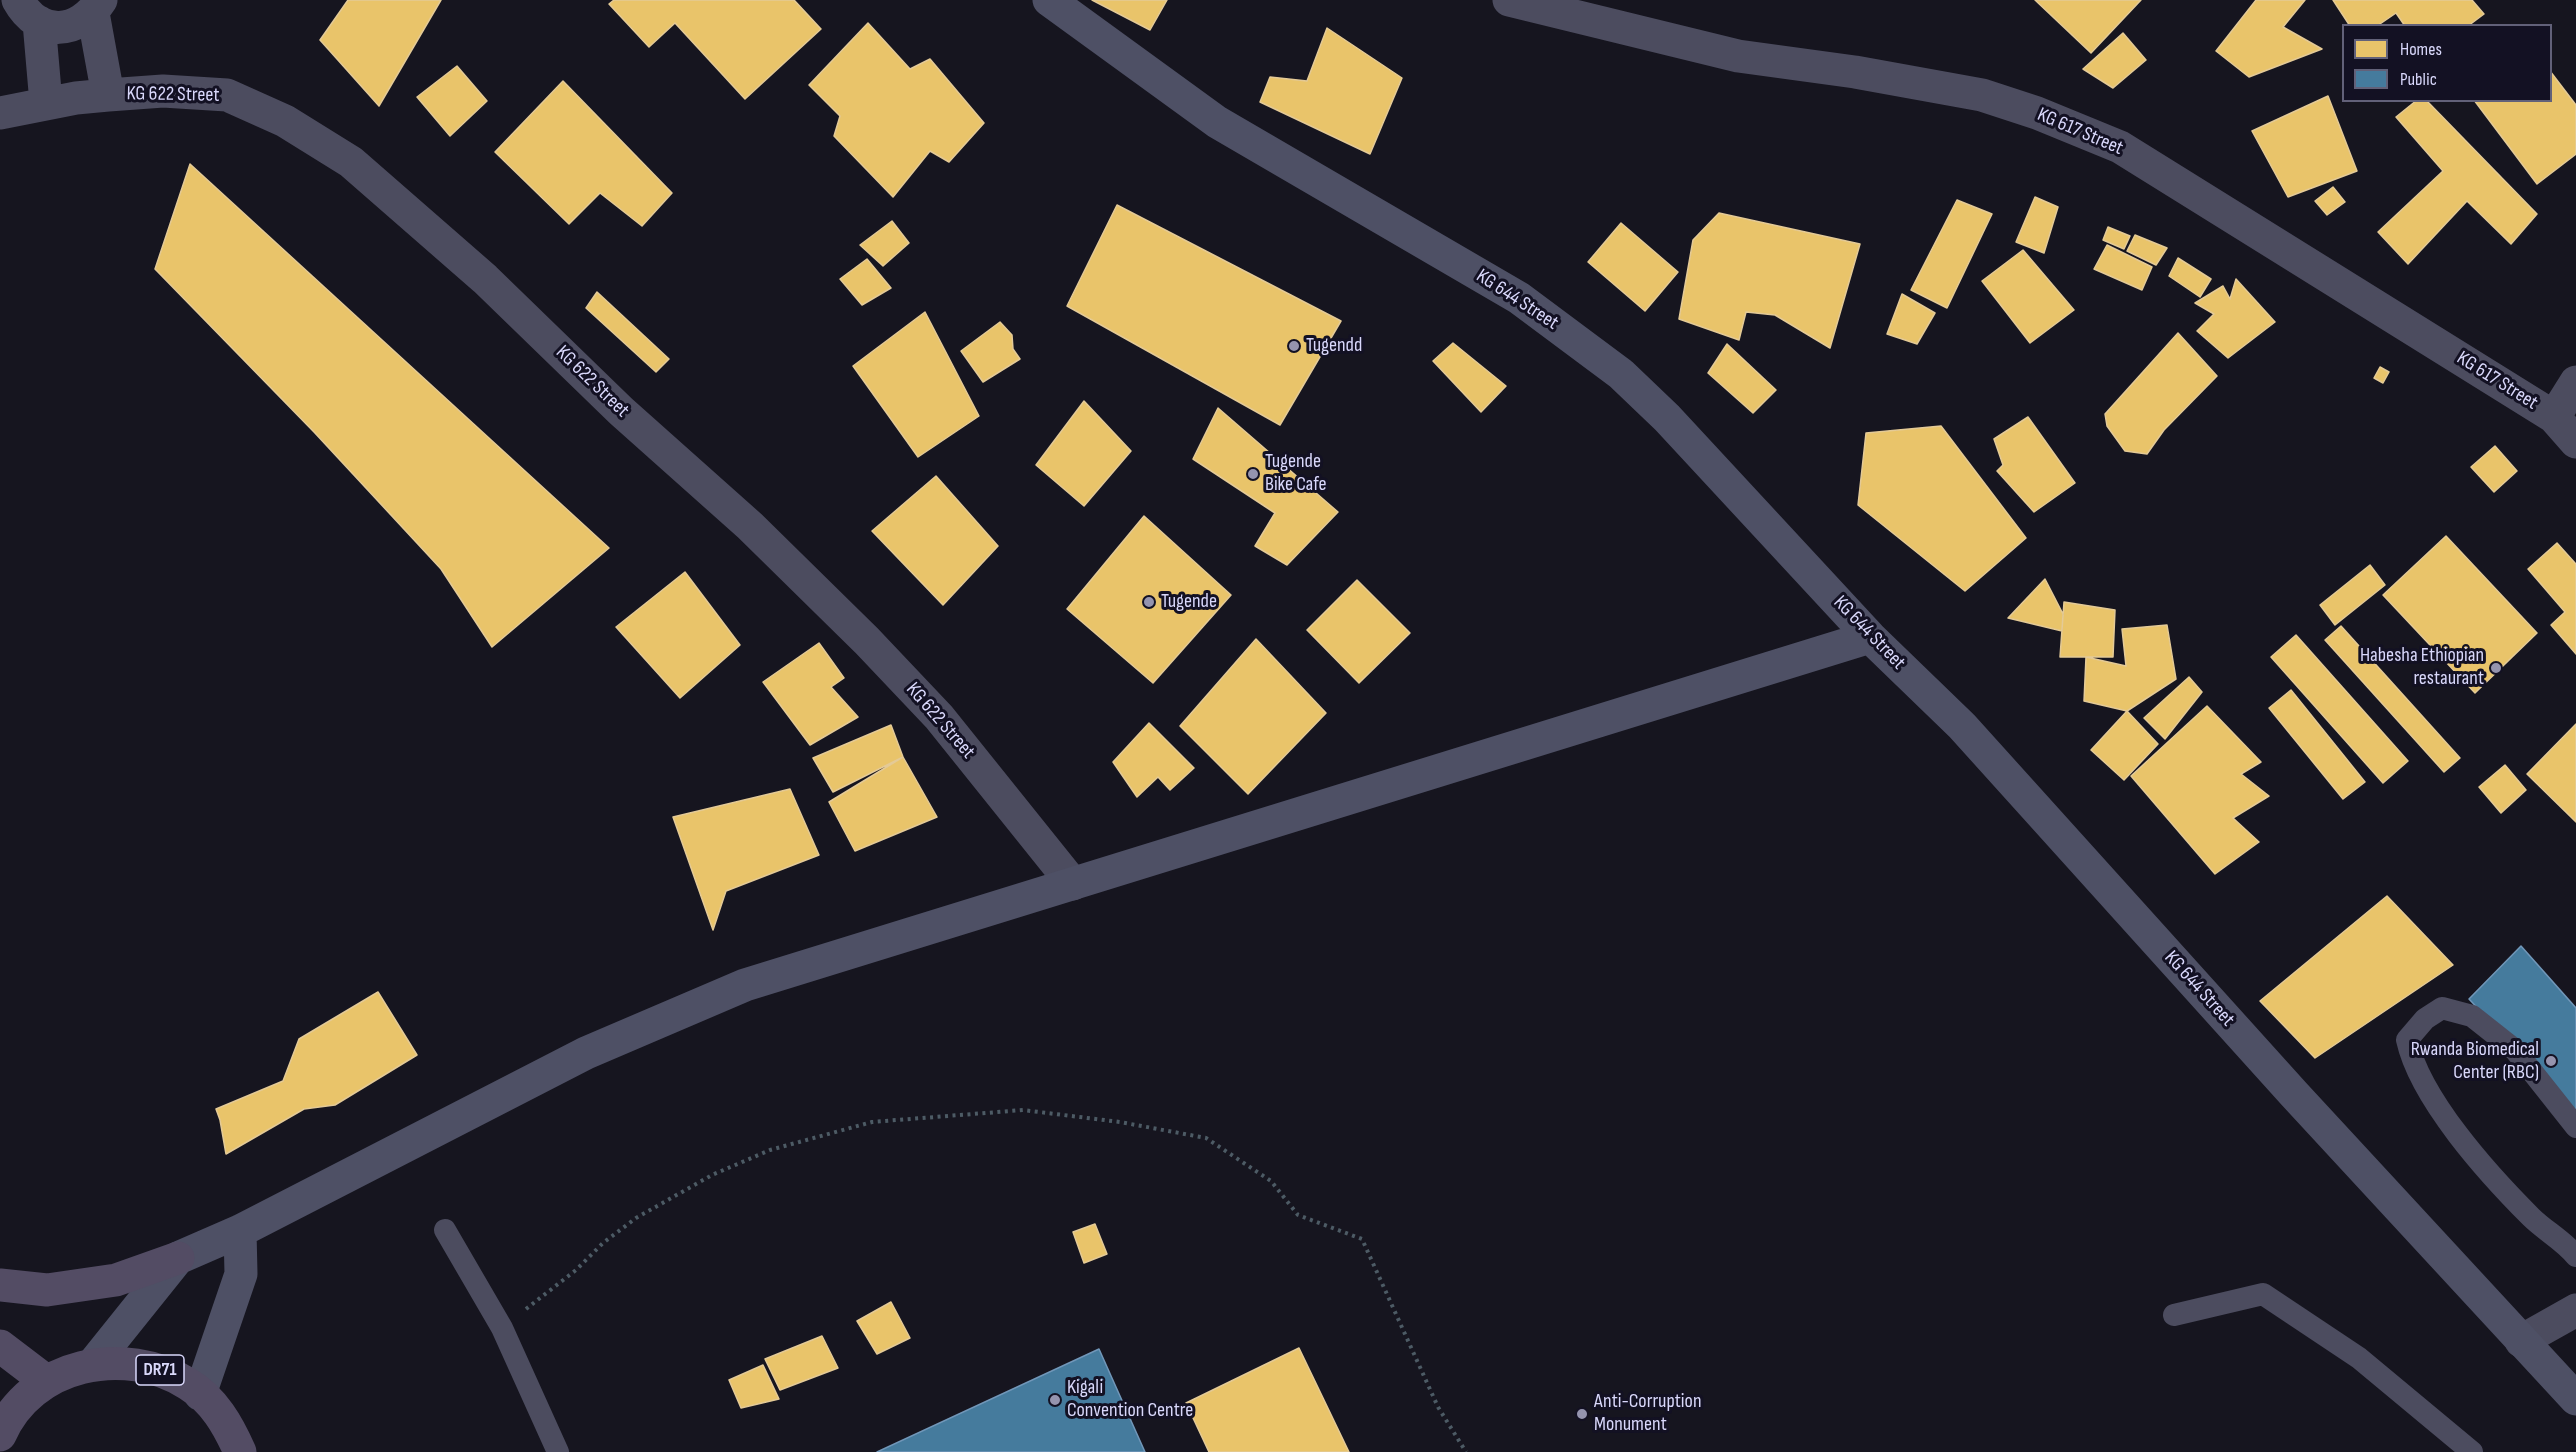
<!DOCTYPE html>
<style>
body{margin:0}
#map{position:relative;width:2576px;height:1452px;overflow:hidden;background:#16151f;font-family:"Sofia Sans Condensed",sans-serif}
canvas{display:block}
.legend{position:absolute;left:2342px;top:24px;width:210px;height:78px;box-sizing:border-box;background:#131123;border:2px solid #626179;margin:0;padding:8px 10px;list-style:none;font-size:18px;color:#d9d8fb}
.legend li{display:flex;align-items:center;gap:12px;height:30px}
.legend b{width:30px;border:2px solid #626179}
</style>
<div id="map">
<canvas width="2576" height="1452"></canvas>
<ul class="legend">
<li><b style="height:16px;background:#e9c46a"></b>Homes</li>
<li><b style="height:16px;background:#457b9d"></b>Public</li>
</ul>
</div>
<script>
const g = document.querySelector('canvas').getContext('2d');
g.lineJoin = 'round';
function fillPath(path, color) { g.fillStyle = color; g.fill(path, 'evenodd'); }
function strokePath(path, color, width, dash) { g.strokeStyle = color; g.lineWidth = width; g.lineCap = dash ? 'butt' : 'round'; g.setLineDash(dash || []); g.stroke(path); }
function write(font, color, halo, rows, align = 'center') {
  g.font = font + ' "Sofia Sans Condensed",sans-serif'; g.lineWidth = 6; g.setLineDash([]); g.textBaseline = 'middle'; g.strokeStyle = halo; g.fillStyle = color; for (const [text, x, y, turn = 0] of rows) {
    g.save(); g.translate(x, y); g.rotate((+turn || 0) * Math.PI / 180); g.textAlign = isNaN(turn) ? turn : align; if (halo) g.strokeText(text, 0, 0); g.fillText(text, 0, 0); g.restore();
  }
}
const homes = new Path2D(`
 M348,0H441L379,106L320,40Z
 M614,0H794L821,29L745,99L675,23L649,47L609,4Z
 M1092,0H1167L1150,30Z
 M2035,0H2141L2091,53Z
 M2256,0H2305L2283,27L2322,49L2249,77L2216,51Z
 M2333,0H2472L2484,14L2468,26H2405L2396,13L2377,26H2350Z
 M868,23L910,69L930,59L984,123L949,162L930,151L893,197L834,136L840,116L809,85Z
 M1327,28L1402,78L1370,154L1260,102L1270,77L1307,81Z
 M2123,33L2146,60L2113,88L2083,69Z
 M457,66L487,101L450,136L417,97Z
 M2550,71L2576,105V154L2537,184L2474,100H2550Z
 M563,81L672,193L642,226L600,193L569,224L495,152Z
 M2328,96L2357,171L2288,197L2252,131Z
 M2417,100H2426L2537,214L2511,244L2467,201L2408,264L2378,232L2443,171L2396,117Z
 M190,164L609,548L492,647L441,569L314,432L155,269Z
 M2333,187L2345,202L2327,215L2315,201Z
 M2035,197L2058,207L2044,253L2016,242Z
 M1957,200L1992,214L1947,308L1911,290Z
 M1117,205L1341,321L1280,425L1067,306Z
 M1719,213L1860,244L1830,348L1775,315L1746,312L1739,340L1679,319L1693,240Z
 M892,221L909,243L883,266L860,245Z
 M1621,223L1678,272L1645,311L1588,262Z
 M2108,227L2130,236L2124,249L2103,240Z
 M2135,235L2167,248L2156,265L2127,251Z
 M2107,245L2152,267L2142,290L2094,269Z
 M2023,250L2074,310L2030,343L1982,281Z
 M2178,258L2211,279L2200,297L2169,276Z
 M867,259L891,288L862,305L840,279Z
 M2236,279L2275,322L2228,358L2197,331L2214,314L2195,303L2223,286L2230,299Z
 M597,292L669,359L656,372L586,308Z
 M1902,294L1935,313L1917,344L1887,334Z
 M925,312L979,416L918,457L853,366Z
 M1000,322L1012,335L1013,349L1020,359L983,382L961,351Z
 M2178,333L2217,376L2164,430L2147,454L2125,451L2107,426L2105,414Z
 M1453,343L1506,386L1481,412L1433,361Z
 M1727,344L1776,390L1753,413L1708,373Z
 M2380,367L2389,372L2383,383L2374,378Z
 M1084,401L1131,451L1084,506L1036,465Z
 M1218,408L1338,512L1287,565L1255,546L1275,513L1193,459Z
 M2028,417L2075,483L2034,512L1997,471L2003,465L1994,439Z
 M1941,426L2026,538L1965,591L1858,505L1866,433Z
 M2495,446L2517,471L2494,492L2471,467Z
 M936,476L998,546L943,605L872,531Z
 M1144,516L1231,595L1153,683L1067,609Z
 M2446,536L2537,633L2475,693L2383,595Z
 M2557,543L2576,564V654L2551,625L2565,612L2528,569Z
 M2370,565L2385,585L2335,625L2320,605Z
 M685,572L740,645L680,698L616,627Z
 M2045,579L2063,614L2062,631L2008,618Z
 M1357,580L1410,633L1359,683L1307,630Z
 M2064,602L2115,610L2113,657H2060Z
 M2167,625L2176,679L2127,711L2084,701L2086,657L2126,666L2122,629Z
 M2341,626L2460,758L2444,772L2325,640Z
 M2296,635L2408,761L2383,783L2271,657Z
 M1256,639L1326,713L1248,794L1180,726Z
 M819,643L844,678L831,687L858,717L810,745L763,682Z
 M2189,677L2202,692L2165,739L2144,718Z
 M2291,690L2365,782L2343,799L2269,708Z
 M2207,706L2261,762L2241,774L2269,796L2233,818L2259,842L2215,874L2131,776Z
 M2127,711L2158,744L2124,780L2091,750Z
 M1149,723L1194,768L1170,790L1158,777L1137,797L1113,762Z
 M2576,724V822L2527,774Z
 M891,725L903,757L833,792L813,758Z
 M903,757L937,817L855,851L829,802Z
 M2505,765L2526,790L2501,813L2479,787Z
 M790,789L819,855L726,891L713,930L673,817Z
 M2387,896L2453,965L2315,1058L2260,1001Z
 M378,992L417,1055L335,1105L304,1109L226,1154L220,1120L216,1109L283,1081L299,1039Z
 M1095,1224L1107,1254L1084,1263L1073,1232Z
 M891,1302L910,1338L877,1354L857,1321Z
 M822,1336L838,1368L780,1390L765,1359Z
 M1299,1348L1349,1452H1209L1186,1403Z
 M763,1365L779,1399L741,1408L729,1380Z`);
const public = new Path2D(`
 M2521,946L2576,1008V1113L2469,999Z
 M1099,1349L1145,1452H877Z`);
const path = new Path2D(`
 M526,1309L576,1270L603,1243L636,1218L712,1175L770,1150L872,1122L1023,1110L1120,1122L1206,1138L1271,1181L1298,1215L1362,1239L1438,1407L1466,1452`);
const lane = new Path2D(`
 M2576,1127L2515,1050L2472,1016L2442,1008L2425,1019L2407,1040C2420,1099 2488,1174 2531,1217C2545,1231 2563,1240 2576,1256
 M445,1230L502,1328L558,1452
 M2174,1315L2263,1294L2359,1358L2472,1452`);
const street = new Path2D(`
 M18,0C39,38 79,35 101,0
 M1509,0L1738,56L1855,72L1982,95L2037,113L2120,147L2554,417L2576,442
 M93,13L108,95
 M39,22L46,103
 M0,113L76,98L108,95L163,91L227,95L285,121L351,162L485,279L621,411L750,526L867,641L939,717L1073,884
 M2554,417L2576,382
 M2521,1341L2576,1310`);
const secondary = new Path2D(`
 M1049,0L1217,122L1519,298L1621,374L1667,418L1870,637L1962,726L2294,1094L2576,1399
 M93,1364L178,1258L240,1231L586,1053L745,985L1870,637
 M200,1394L241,1274L240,1231`);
const primary = new Path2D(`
 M0,1285L47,1290L116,1280L178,1258
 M0,1346L46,1381
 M0,1435C31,1363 125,1344 188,1384C214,1400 228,1425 240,1452`);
const markers = [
 [1294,346,6,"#9594ae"],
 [1253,474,6,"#9594ae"],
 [1149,602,6,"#9594ae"],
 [2496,668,6,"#9594ae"],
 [2551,1061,6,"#9594ae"],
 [1055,1400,6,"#9594ae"],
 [1582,1414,6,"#9594ae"]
];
const shields = [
 [160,1370,48]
];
const shieldNames = [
 ["DR71",160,1370]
];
const streetNames = [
 ["KG 622 Street",173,95,1],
 ["KG 617 Street",2080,132,23],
 ["KG 644 Street",1517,300,33],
 ["KG 617 Street",2497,381,32],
 ["KG 622 Street",592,382,44],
 ["KG 644 Street",1869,633,46],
 ["KG 622 Street",940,721,49],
 ["KG 644 Street",2199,989,48]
];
const poiNames = [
 ["Tugendd",1306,346],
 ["Tugende",1265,462],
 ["Bike Cafe",1265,485],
 ["Tugende",1161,602],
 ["Habesha Ethiopian",2484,656,"right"],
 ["restaurant",2484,679,"right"],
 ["Rwanda Biomedical",2539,1050,"right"],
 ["Center (RBC)",2539,1073,"right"],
 ["Kigali",1067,1388],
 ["Convention Centre",1067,1411],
 ["Anti-Corruption",1594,1402],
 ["Monument",1594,1425]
];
fillPath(homes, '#e9c46a');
strokePath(homes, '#e4ca96', 1.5);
fillPath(public, '#457b9d');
strokePath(public, '#7197b9', 1.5);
strokePath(path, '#4d5b65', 4, [3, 4.5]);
strokePath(lane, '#4c4c5f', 22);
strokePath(street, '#4c4c5f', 33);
strokePath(secondary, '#4e5065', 33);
strokePath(primary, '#534c64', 33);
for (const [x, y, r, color] of markers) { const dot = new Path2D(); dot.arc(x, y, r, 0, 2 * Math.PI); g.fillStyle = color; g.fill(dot); strokePath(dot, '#131123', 2); }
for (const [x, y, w] of shields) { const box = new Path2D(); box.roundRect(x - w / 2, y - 15, w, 30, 4.5); g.fillStyle = '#131123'; g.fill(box); strokePath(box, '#d9d8fb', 1.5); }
write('bold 18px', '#d9d8fb', null, shieldNames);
write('20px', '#d9d8fb', '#131123', streetNames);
write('20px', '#d9d8fb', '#131123', poiNames, 'left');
</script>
